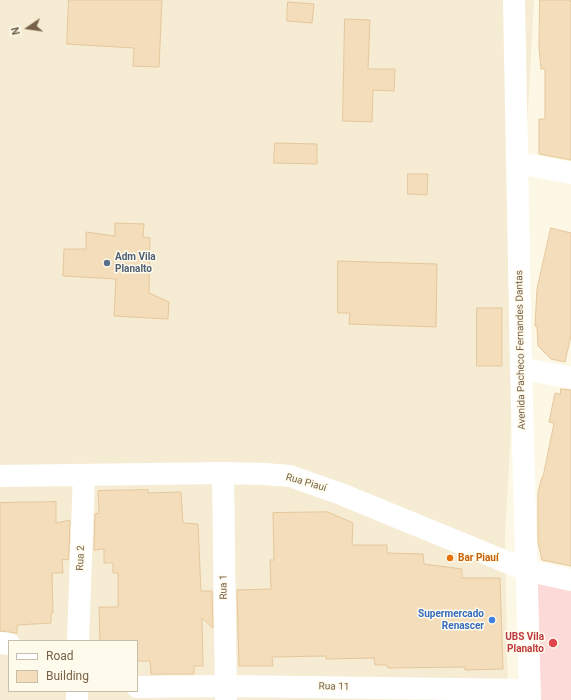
<!DOCTYPE html>
<meta charset="utf-8">
<style>
body{margin:0}
#map{position:relative;width:571px;height:700px;overflow:hidden;background:#fdf8e5;font-family:Roboto,sans-serif}
canvas{display:block}
.legend{position:absolute;left:8px;top:640px;width:130px;height:52px;box-sizing:border-box;background:#fffbec;border:1px solid #c9beab;margin:0;padding:5px 7px;list-style:none;font-size:12px;color:#776249}
.legend li{display:flex;align-items:center;gap:8px;height:20px}
.legend b{width:20px;border:1px solid #c9beab}
.north{position:absolute;left:8px;top:8px;width:40px;height:40px;-webkit-text-stroke:3px #fffbec;paint-order:stroke;rotate:257deg;font-size:11px;font-weight:700;line-height:16px;text-align:center;color:#776249}
.north::after{content:'';display:block;margin:auto;width:14px;height:18px;background:#776249;clip-path:polygon(50% 0,100% 100%,50% 72%,0 100%)}
</style>
<div id="map">
<canvas width="571" height="700"></canvas>
<ul class="legend">
<li><b style="height:5px;background:#fff"></b>Road</li>
<li><b style="height:11px;background:#f3ddbb"></b>Building</li>
</ul>
<div class="north">N</div>
</div>
<script>
const g = document.querySelector('canvas').getContext('2d');
g.lineJoin = 'round';
function fillPath(path, color) { g.fillStyle = color; g.fill(path, 'evenodd'); }
function strokePath(path, color, width, dash) { g.strokeStyle = color; g.lineWidth = width; g.lineCap = dash ? 'butt' : 'round'; g.setLineDash(dash || []); g.stroke(path); }
function write(font, color, halo, rows, align = 'center') {
  g.font = font + ' Roboto,sans-serif'; g.lineWidth = 3; g.setLineDash([]); g.textBaseline = 'middle'; g.strokeStyle = halo; g.fillStyle = color; for (const [text, x, y, turn = 0] of rows) {
    g.save(); g.translate(x, y); g.rotate((+turn || 0) * Math.PI / 180); g.textAlign = isNaN(turn) ? turn : align; if (halo) g.strokeText(text, 0, 0); g.fillText(text, 0, 0); g.restore();
  }
}
const residential = new Path2D(`
 M0,0H534L505,537L508,700H0ZM9,641H137V691H9Z`);
const medical = new Path2D(`
 M533,578L571,587V700H535Z`);
const building = new Path2D(`
 M69,0H162L159,67L133,66L134,48L67,44Z
 M540,0H570L571,3V160L539,154V119H545V69H541L539,48Z
 M288,2L314,4L312,23L287,21Z
 M345,19L370,20L368,69H395L394,91L373,90L372,122L343,121Z
 M275,143L317,144V164L274,163Z
 M408,174H428L427,195L408,194Z
 M115,223L144,224L143,237L150,238L149,293L169,302L168,319L114,316L116,279L63,276L64,249H86V232L115,236Z
 M551,228L571,233V336L565,362L551,359L538,346L537,327L535,326L537,289Z
 M338,261L437,264L436,327L349,324L350,313H338Z
 M477,308H502V366H477Z
 M561,389L571,390V566L542,560L538,542V492L542,477H543L554,423L549,422L555,393L560,394Z
 M148,490V493L181,492L183,523L198,524L201,591H212L213,628L202,618L203,666H194V674H151L150,661H137V641H100L99,607H118V573H113V563H104V549L94,550L95,514L99,513L98,491Z
 M56,502V523L70,520L69,551L68,560L62,559L63,573H52L53,613H51V623L17,625V633L0,631V503Z
 M328,512L353,523L352,545H387V553L423,554L424,564L462,569V578H500L503,669L465,670V667L388,668L387,665H375L374,658L326,659V656L272,657L273,666H239L237,590L271,589L270,560H274L273,513Z`);
const minor = new Path2D(`
 M514,0L521,368L530,700
 M519,163L571,173
 M521,368L571,378
 M223,473L226,700
 M0,476L223,473L265,474L290,476L341,494L526,570L571,580
 M78,641L84,475
 M0,643L9,644
 M137,687L226,686L530,690
 M77,700V691`);
const markers = [
 [107,263,4,"#5c6f8a"],
 [450,558,4,"#e8710a"],
 [492,620,4,"#3f7fe0"],
 [553,643,5,"#e0444e"]
];
const serviceNames = [
 ["Adm Vila",115,257],
 ["Planalto",115,269]
];
const streetNames = [
 ["Avenida Pacheco Fernandes Dantas",521,350,-91],
 ["Rua Piauí",306,483,16],
 ["Rua 2",81,558,-88],
 ["Rua 1",224,587,-91],
 ["Rua 11",334,687,1]
];
const foodNames = [
 ["Bar Piauí",458,558]
];
const shopNames = [
 ["Supermercado",484,614],
 ["Renascer",484,626]
];
const healthNames = [
 ["UBS Vila",544,637],
 ["Planalto",544,649]
];
fillPath(residential, '#f5ecd3');
fillPath(medical, '#fbdad8');
fillPath(building, '#f3ddbb');
strokePath(building, '#e6c79b', 1);
strokePath(minor, '#fff', 22);
for (const [x, y, r, color] of markers) { const dot = new Path2D(); dot.arc(x, y, r, 0, 2 * Math.PI); g.fillStyle = color; g.fill(dot); strokePath(dot, '#fffbec', 1.5); }
write('bold 10px', '#4e5e75', '#fffbec', serviceNames, 'left');
write('10px', '#776249', '#fffbec', streetNames);
write('bold 10px', '#c56008', '#fffbec', foodNames, 'left');
write('bold 10px', '#366cbe', '#fffbec', shopNames, 'right');
write('bold 10px', '#be3a42', '#fffbec', healthNames, 'right');
</script>
